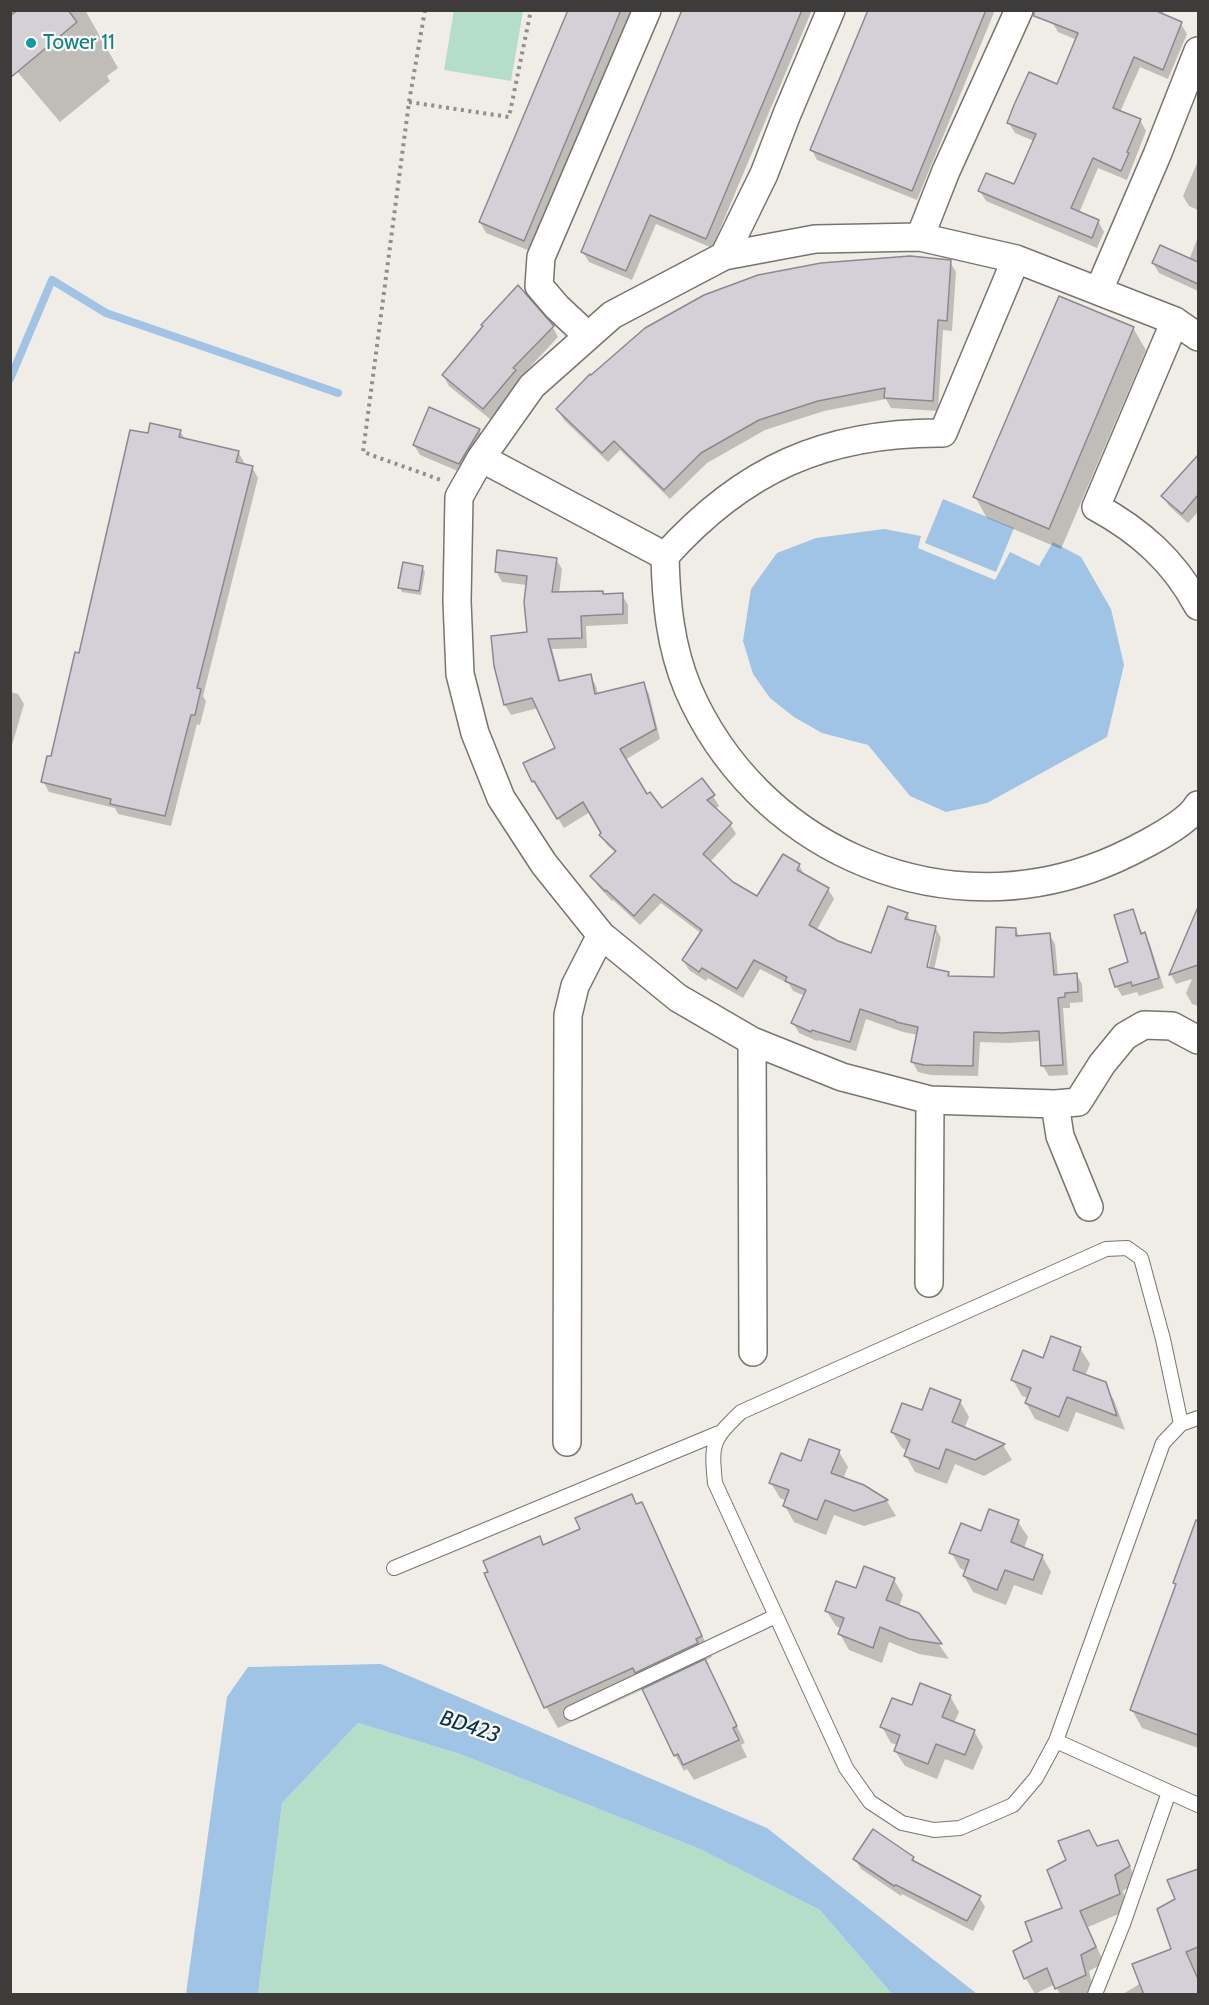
<!DOCTYPE html>
<style>
body{margin:0}
#map{position:relative;width:1209px;height:2005px;overflow:hidden;background:#f0ede6;font-family:Cabin,sans-serif}
canvas{display:block}
.frame{position:absolute;inset:0;border:12px solid #3e3c3a;pointer-events:none}
</style>
<div id="map">
<canvas width="1209" height="2005"></canvas>
<div class="frame"></div>
</div>
<script>
const g = document.querySelector('canvas').getContext('2d');
g.lineJoin = 'round';
function fillPath(path, color) { g.fillStyle = color; g.fill(path, 'evenodd'); }
function strokePath(path, color, width, dash) { g.strokeStyle = color; g.lineWidth = width; g.lineCap = dash ? 'butt' : 'round'; g.setLineDash(dash || []); g.stroke(path); }
function write(font, color, halo, rows, align = 'center') {
  g.font = font + ' Cabin,sans-serif'; g.lineWidth = 4.5; g.setLineDash([]); g.textBaseline = 'middle'; g.strokeStyle = halo; g.fillStyle = color; for (const [text, x, y, turn = 0] of rows) {
    g.save(); g.translate(x, y); g.rotate((+turn || 0) * Math.PI / 180); g.textAlign = isNaN(turn) ? turn : align; if (halo) g.strokeText(text, 0, 0); g.fillText(text, 0, 0); g.restore();
  }
}
const green = new Path2D(`
 M454,10L523,11L511,81L444,70Z
 M358,1723L460,1754L700,1849L820,1910L892,1994H258L282,1803Z`);
const water = new Path2D(`
 M943,499L1014,528L996,572L925,543Z
 M884,529L921,536L918,548L995,580L1010,552L1039,566L1053,542L1081,557L1111,609L1124,665L1107,737L987,803L946,812L910,796L868,745L822,733L794,717L770,698L753,674L743,641L751,589L777,553L816,538Z
 M381,1664L767,1828L977,1994H892L820,1910L700,1849L460,1754L358,1723L282,1803L258,1994H186L227,1697L248,1667Z`);
const shadow = new Path2D(`
 M10,10H85L118,68L107,76L110,81L60,122L10,63Z
 M570,10H631L530,251L486,233L480,222Z
 M685,10H812L712,248L656,224L632,280L589,262L583,252Z
 M869,10H995L917,200L817,160L812,150Z
 M1056,10H1164L1162,16L1181,24L1187,34L1168,79L1140,67L1120,112L1140,120L1146,131L1127,180L1098,168L1079,213L1098,221L1104,232L1097,248L986,201L980,191L1015,186L1034,141L1015,133L1009,123L1058,86L1077,40L1058,32L1052,22Z
 M1198,161V210L1189,206L1183,196Z
 M1198,237V291L1159,273L1153,263L1189,260Z
 M950,262L956,272L952,331L943,330L938,411L891,408L886,399L824,411L765,430L707,463L670,499L620,450L608,462L564,420L558,410Z
 M1060,298L1133,328L1146,350L1061,549L987,518L975,497Z
 M552,326L558,337L519,379L521,382L490,419L449,386L443,375Z
 M479,430L485,440L465,474L420,455L414,445Z
 M180,431L185,439L238,452L244,462L243,465L252,467L258,478L203,696L206,701L200,725L197,724L171,826L118,814L115,808L49,792L43,781L52,758L81,655L149,435Z
 M1198,457V512L1188,523L1169,506L1163,496Z
 M556,559L562,569L559,594L602,592L604,596L622,595L628,605V624L586,626L587,648L552,649L561,682L590,675L596,686L598,694L643,684L649,694L660,739L625,760L646,796L662,810L713,796L719,806L715,809L730,824L736,834L710,862L732,883L757,898L799,865L805,876L828,889L834,899L816,931L837,942L872,955L907,914L911,922L935,927L941,938L934,970L948,973L950,977L996,979L1015,929L1020,937L1049,934L1055,944L1058,976L1076,974L1082,984L1083,1002L1070,1003V1008H1063L1068,1075L1049,1076L1043,1066L1041,1041L1008,1043L980,1042L978,1076L931,1075L918,1072L912,1061L918,1035L903,1032L866,1019L856,1051L818,1040L817,1041L799,1033L793,1023L805,996L793,991L789,984L760,969L743,998L708,978L706,981L689,970L683,960L702,934L661,903L640,925L613,900L612,901L598,886L592,876L616,853L607,845L601,835L603,833L590,812L564,828L541,791L539,792L525,763L557,748L538,708L511,715L505,705L528,633L527,585L502,582L496,571ZM932,934H936L927,975L924,974Z
 M422,567L425,572L421,595L402,592L400,587Z
 M10,692L18,694L24,704L10,752Z
 M1133,911L1143,935L1150,944L1164,988L1139,996L1137,992L1122,996L1116,986L1130,963Z
 M1198,911V1006L1192,1004L1186,993L1192,979L1176,984L1171,975Z
 M1080,1348L1090,1364L1085,1376L1104,1383L1114,1400L1125,1430L1076,1412L1068,1432L1035,1419L1026,1403L1028,1398L1022,1396L1013,1380L1043,1360Z
 M960,1401L969,1417L964,1429L1003,1445L1012,1460L984,1476L955,1464L947,1484L915,1472L906,1456L908,1451L902,1448L892,1432L923,1412Z
 M839,1452L848,1467L843,1479L863,1486L887,1501L896,1516L864,1526L834,1515L826,1535L794,1522L785,1506L787,1501L780,1498L771,1483L801,1463Z
 M641,1504L653,1525L712,1657L706,1660L709,1664L707,1665L745,1743L741,1745L747,1757L694,1780L687,1769L684,1771L675,1755L644,1689L558,1728L546,1707L539,1538L544,1546Z
 M1018,1522L1028,1537L1024,1548L1042,1556L1051,1572L1042,1595L1014,1585L1006,1605L973,1592L964,1576L966,1571L960,1568L951,1552L981,1533Z
 M1197,1522L1198,1523V1748L1142,1728L1132,1710L1177,1587L1175,1583Z
 M894,1580L903,1595L899,1607L918,1614L949,1659L919,1654L889,1642L882,1663L849,1650L840,1634L842,1629L836,1626L826,1610L857,1590Z
 M950,1696L959,1712L954,1723L974,1731L983,1747L973,1770L945,1759L937,1779L905,1766L895,1751L898,1745L891,1743L882,1727L913,1707Z
 M1097,1847L1126,1858L1137,1882L1123,1891L1128,1910L1088,1927L1104,1963L1089,1971L1094,1991L1086,1994H1060L1055,1984L1035,1994L1026,1979L1015,1952L1034,1941L1064,1909Z
 M913,1858L917,1864L979,1897L985,1907L973,1931L902,1894L901,1896L861,1869L855,1859Z
 M1198,1871V1994H1123L1141,1983L1173,1950L1177,1900Z`);
const stream = new Path2D(`
 M10,379L52,280L106,313L338,393`);
const building = new Path2D(`
 M18,10H68L77,22L10,78V16Z
 M568,10H621L524,241L479,222Z
 M682,10H802L706,239L650,215L626,271L581,252Z
 M868,10H986L912,191L810,150Z
 M1034,10H1154L1182,22L1163,70L1134,57L1123,83L1113,108L1141,119L1127,152L1129,153L1121,171L1093,158L1071,208L1099,220L1092,238L978,191L986,173L1014,184L1036,134L1007,123L1014,105L1029,72L1057,84L1078,33L1034,16Z
 M1160,245L1198,262V284L1152,263Z
 M910,256L951,260L947,321L938,320L933,401L884,398L885,388L818,401L759,420L701,453L664,490L614,441L602,453L556,409L590,374L591,375L645,328L704,295L758,275L821,263Z
 M518,285L554,326L513,368L516,370L483,409L442,375L483,326L481,325Z
 M1059,296L1134,327L1049,529L973,497Z
 M429,407L480,429L459,464L413,445Z
 M150,423L181,430L179,437L239,451L236,462L253,466L197,688L201,689L195,715H191L165,816L110,804L111,799L41,782L47,756H51L75,652L79,653L130,430L148,433Z
 M1198,455V495L1182,514L1161,496Z
 M497,550L557,558L552,592L603,591V594L623,593V614L581,616L582,638L548,639L559,681L591,674L595,694L644,682L656,729L620,749L647,794L650,792L662,808L702,778L715,795L707,800L732,823L703,854L733,882L757,896L783,854L800,864L797,870L829,888L809,925L838,941L871,953L888,906L908,913L905,919L936,926L927,967L949,972L948,976L994,977L996,927L1016,928V936L1050,933L1054,975L1077,973L1078,992L1065,993V997L1058,998L1063,1065L1041,1066L1039,1031L1002,1033L974,1032L973,1066L924,1065L911,1062L918,1027L896,1022V1021L860,1009L850,1042L812,1030L811,1032L791,1023L806,990L785,981L787,977L754,960L737,989L702,968L699,972L682,960L702,930L654,894L634,916L606,890L605,891L590,876L616,851L599,835L601,833L583,802L557,819L534,781L532,782L523,763L555,748L532,698L504,705L494,666L491,636L527,632L524,602L527,576L495,572Z
 M403,562L423,566L419,591L398,588Z
 M1198,907V965L1169,975Z
 M1133,909L1141,934L1145,932L1159,978L1132,986L1131,982L1115,987L1109,969L1128,962L1114,915Z
 M1051,1336L1081,1347L1073,1370L1106,1382L1117,1416L1067,1397L1059,1417L1025,1403L1031,1388L1011,1380L1023,1350L1043,1358Z
 M930,1388L961,1400L952,1422L1005,1444L975,1460L946,1449L939,1469L904,1456L910,1440L891,1432L902,1403L922,1410Z
 M809,1439L840,1450L831,1473L864,1485L888,1500L854,1511L825,1500L817,1520L783,1506L789,1490L769,1483L781,1453L801,1461Z
 M632,1494L636,1504L642,1502L702,1636L696,1639L698,1643L635,1673L633,1668L544,1708L484,1573L488,1572L483,1561L540,1536L543,1545L580,1529L575,1518Z
 M989,1509L1019,1520L1011,1542L1043,1555L1033,1580L1005,1570L997,1590L963,1576L969,1560L949,1553L961,1523L981,1531Z
 M1196,1520L1198,1521V1735L1130,1710L1176,1584L1173,1583Z
 M864,1566L895,1578L886,1600L919,1613L942,1644L909,1639L880,1627L873,1648L838,1634L844,1618L825,1611L836,1581L856,1588Z
 M705,1659L737,1726L733,1728L739,1740L683,1765L678,1754L674,1756L642,1689Z
 M920,1683L951,1695L942,1717L975,1730L965,1755L936,1744L928,1764L894,1751L900,1735L880,1727L892,1698L912,1705Z
 M873,1829L914,1857L912,1860L981,1896L967,1921L896,1885L894,1886L853,1859Z
 M1089,1830L1097,1846L1118,1840L1130,1866L1115,1875L1120,1894L1080,1911L1096,1947L1081,1955L1086,1975L1055,1989L1047,1968L1024,1979L1013,1951L1032,1941L1025,1922L1062,1908L1047,1870L1066,1860L1058,1841Z
 M1198,1869V1947L1186,1952L1198,1979V1995H1144L1132,1964L1171,1949L1157,1909L1175,1899L1167,1880Z`);
const path = new Path2D(`
 M425,10L409,102L363,452L441,480
 M409,102L509,117L531,10`);
const lane = new Path2D(`
 M1181,1424L1163,1339L1141,1258L1127,1248L1106,1249L741,1412C712,1440 711,1443 715,1483L846,1768L870,1802L902,1823L934,1830L960,1828L1013,1805L1036,1778L1056,1741L1163,1443L1181,1424L1198,1418
 M394,1568L719,1433
 M571,1713L776,1616
 M1056,1741L1198,1805
 M1095,1994L1123,1924L1169,1792`);
const street = new Path2D(`
 M920,237L946,171L1019,10
 M724,256L764,174L787,114L831,10
 M1016,259L943,433C826,432 743,469 665,556C666,601 670,646 688,689C755,844 930,925 1090,869C1116,860 1185,828 1198,805
 M1099,290L1157,155L1198,51
 M1175,321L1096,507C1140,531 1174,561 1198,606
 M588,336L557,307L539,286L541,257L647,10
 M481,458L459,497L457,601L460,674L475,733L501,798L544,864L601,935L678,998L752,1041L842,1077L930,1100L1055,1104L1078,1102L1102,1064L1125,1036L1144,1025L1172,1026L1198,1040
 M665,556L481,458L532,386L612,315L724,256L815,239L920,237L1016,259L1175,321L1198,337
 M752,1041L753,1352
 M1055,1104L1060,1136L1089,1207
 M929,1283L930,1100
 M567,1442L568,1015L575,986L601,935`);
const markers = [
 [31,43,6,"#0f9aa8"]
];
const cultureNames = [
 ["Tower 11",43,43]
];
const waterNames = [
 ["BD423",470,1727,18]
];
fillPath(green, '#b4dec7');
fillPath(water, '#9fc4e6');
fillPath(shadow, '#0003');
strokePath(stream, '#9fc4e6', 8);
fillPath(building, '#d3d0d7');
strokePath(building, '#8b898f', 1.5);
strokePath(lane, '#77756f', 16);
strokePath(street, '#77756f', 30);
strokePath(path, '#918f8b', 4, [3, 4.5]);
strokePath(lane, '#fff', 14);
strokePath(street, '#fff', 27);
for (const [x, y, r, color] of markers) { const dot = new Path2D(); dot.arc(x, y, r, 0, 2 * Math.PI); g.fillStyle = color; g.fill(dot); strokePath(dot, '#fefaf4', 2); }
write('21px', '#0d838f', '#fefaf4', cultureNames, 'left');
write('italic 22px', '#063252', '#fefaf4', waterNames);
</script>
